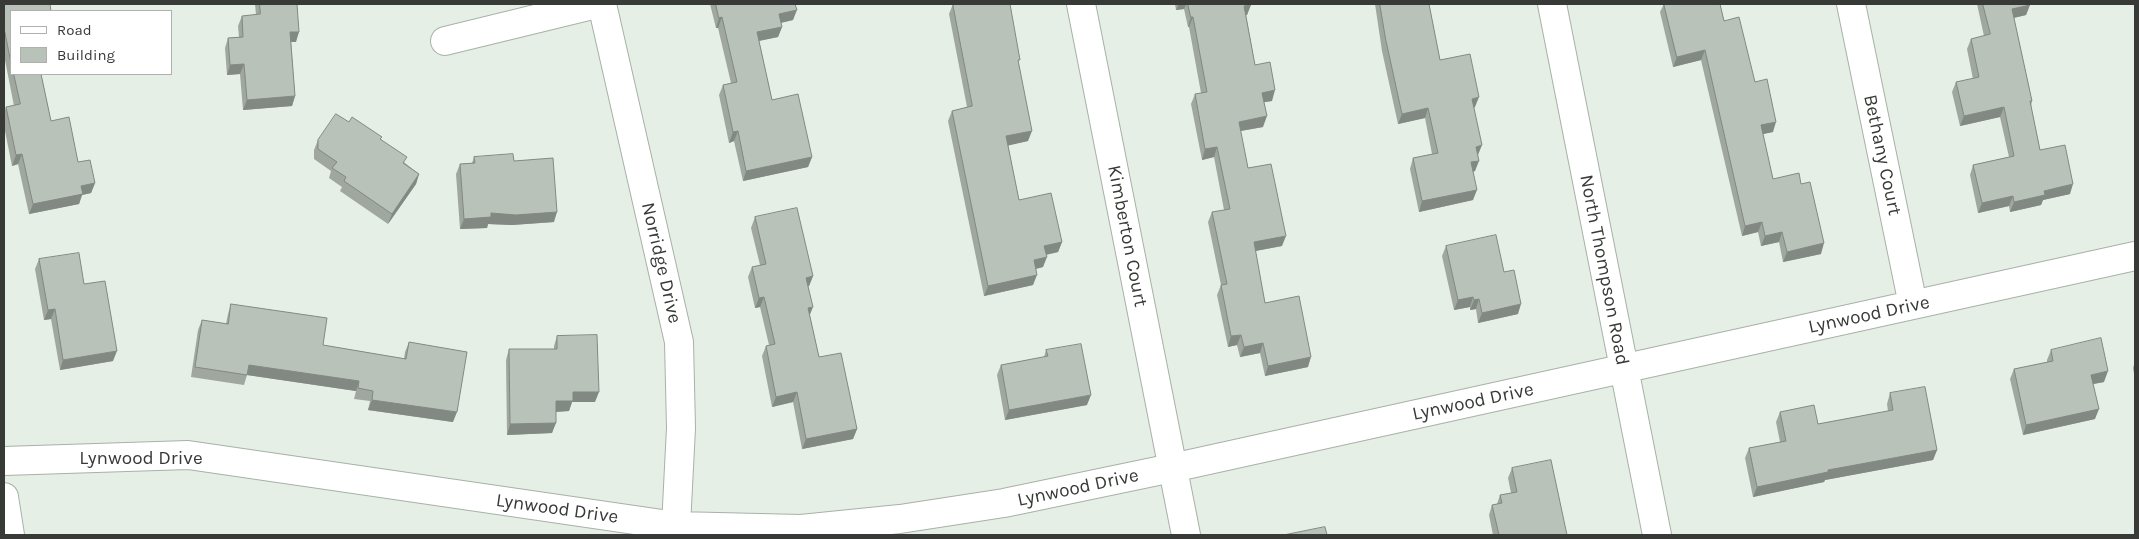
<!DOCTYPE html>
<style>
body{margin:0}
#map{position:relative;width:2139px;height:539px;overflow:hidden;background:#e6efe6;font-family:Karla,sans-serif}
canvas{display:block}
.frame{position:absolute;inset:0;border:5px solid #373a37;pointer-events:none}
.legend{position:absolute;left:10px;top:10px;width:162px;height:65px;box-sizing:border-box;background:#fff;border:1px solid #afb0af;margin:0;padding:6px 9px;list-style:none;font-size:15px;color:#373a37}
.legend li{display:flex;align-items:center;gap:10px;height:25px}
.legend b{width:25px;border:1px solid #afb0af}
</style>
<div id="map">
<canvas width="2139" height="539"></canvas>
<div class="frame"></div>
<ul class="legend">
<li><b style="height:6px;background:#fff"></b>Road</li>
<li><b style="height:14px;background:#b9c2b9"></b>Building</li>
</ul>
</div>
<script>
const g = document.querySelector('canvas').getContext('2d');
g.lineJoin = 'round';
function strokePath(path, color, width, dash) { g.strokeStyle = color; g.lineWidth = width; g.lineCap = dash ? 'butt' : 'round'; g.setLineDash(dash || []); g.stroke(path); }
function fillPath(path, color) { g.fillStyle = color; g.fill(path, 'evenodd'); }
function write(font, color, halo, rows, align = 'center') {
  g.font = font + ' Karla,sans-serif'; g.lineWidth = 4.5; g.setLineDash([]); g.textBaseline = 'middle'; g.strokeStyle = halo; g.fillStyle = color; for (const [text, x, y, turn = 0] of rows) {
    g.save(); g.translate(x, y); g.rotate((+turn || 0) * Math.PI / 180); g.textAlign = isNaN(turn) ? turn : align; if (halo) g.strokeText(text, 0, 0); g.fillText(text, 0, 0); g.restore();
  }
}
const street = new Path2D(`
 M602,4L679,342L681,428L676,526
 M1081,4L1186,535
 M1851,4L1913,305
 M445,41L597,4
 M4,461L188,455L676,526L801,529L900,519L1004,503L1172,468L2135,256
 M4,497L10,535`);
const secondary = new Path2D(`
 M1552,4L1657,535`);
const wall = new Path2D(`
 M4,4L11,11V74H41L51,121L78,162L95,183L91,193L82,195L79,204L29,214L18,164L12,166L4,126V113L6,107L14,106L4,55Z
 M255,4H297L296,42H291L295,96L292,106L243,110L240,74L227,75L225,48L228,38L239,37L238,26L242,16L256,15Z
 M710,4H795L793,20L781,23L782,27L778,37L759,41L772,100L812,157L808,167L743,181L734,141L729,143L719,95L723,85L731,83L718,28H716Z
 M953,4L1019,65L1028,141L1008,145L1019,200L1062,242L1058,252L1046,255L1043,267L1036,269L1033,285L984,296L948,121L952,111L967,107L949,14Z
 M1175,4H1250L1247,15H1246L1255,65L1272,101L1264,102L1263,127L1240,131L1248,168L1282,246L1255,251L1265,303L1308,367L1265,376L1260,353L1240,357L1237,345L1228,347L1217,295L1221,285L1208,222L1212,212L1224,210L1214,157L1202,160L1191,104L1195,94L1201,93L1189,27H1188L1184,9L1176,10Z
 M1375,4H1429L1440,60L1475,107L1474,108L1478,156L1475,171L1473,172V200L1419,212L1410,169L1413,158L1432,154L1425,118L1398,124L1382,51Z
 M1664,4H1720L1724,21L1755,82L1773,132L1763,134L1773,179L1801,184L1821,254L1783,262L1779,242L1761,246L1758,232L1742,236L1701,60L1673,67L1660,12Z
 M1977,4H2030L2026,15L2014,18L2032,101L2031,106L2040,150L2070,194L2043,200L2041,205L2010,212L2009,206L1978,213L1970,175L1973,165L2009,157L2000,117L1960,126L1952,92L1956,82L1973,79L1967,49L1971,39L1984,36Z
 M349,122L381,139L405,163L419,174L416,184L388,224L340,191L342,187L329,178L331,171L314,159V150L318,140Z
 M474,157L514,161L554,222L512,225L488,224L487,228L460,229L456,174L460,164L472,163Z
 M755,217L813,276L809,286H808L810,316L819,357L857,429L853,439L802,449L793,402L772,407L762,356L766,346L769,345L760,307L755,308L748,277L752,267L760,265L751,228Z
 M1446,246L1504,272L1518,314L1478,323L1476,309L1470,310V307L1454,310L1442,256Z
 M39,259L84,284L113,361L60,370L51,319L44,320L35,269Z
 M231,304L323,345L404,359L405,352L409,342L453,422L368,410L370,401L354,399L356,391L247,375L244,385L191,377L198,330L202,320L226,324L228,314Z
 M557,336L595,402H572L569,411L556,412L552,433L507,435L506,360L509,349H554V346Z
 M1046,350L1087,405L1005,420L997,375L1001,365L1044,357Z
 M2051,350L2104,382L2093,384L2095,419L2023,435L2010,379L2014,369L2047,362V360Z
 M2135,361V379L2133,368Z
 M1890,393L1937,450L1933,460L1825,480L1824,482L1753,497L1745,458L1749,448L1780,442L1776,422L1780,412L1818,424L1888,411L1887,404Z
 M1512,468L1566,535H1493L1489,515L1492,505L1497,504L1500,495L1511,493L1508,478Z`);
const shadedWall = new Path2D(`
 M1179,4H1186L1184,9L1176,10Z
 M1251,5L1247,15L1241,16L1244,6Z
 M2030,5L2026,15L2008,19L2012,9Z
 M797,10L793,20L775,24L779,14Z
 M722,17L718,28H716L719,18Z
 M1191,17H1193L1189,27H1188Z
 M782,27L778,37L753,42L757,32Z
 M290,32H299L296,42H287Z
 M1705,50L1701,60L1673,67L1677,57Z
 M244,64L240,74L227,75L230,65Z
 M1275,90L1272,101L1259,103L1262,93Z
 M295,96L292,106L243,110L247,100Z
 M1479,97L1475,107L1468,109L1472,99Z
 M2004,107L2000,117L1960,126L1964,116Z
 M1428,108L1425,118L1398,124L1402,114Z
 M1267,116L1263,127L1235,132L1239,122Z
 M1776,122L1773,132L1758,135L1761,125Z
 M738,131L734,141L729,143L733,132Z
 M1032,131L1028,141L1002,147L1006,136Z
 M1482,145L1478,155L1476,147Z
 M1217,147L1214,157L1202,160L1205,149Z
 M22,154L18,164L12,166L16,155Z
 M812,157L808,167L743,181L746,171Z
 M1479,161L1475,171L1467,173L1471,162Z
 M419,174L416,184L388,224L392,214Z
 M95,183L91,193L82,195L79,204L29,214L33,204L81,186Z
 M2073,184L2070,194L2043,200L2041,205L2010,212L2014,202L2044,191Z
 M1477,190L1473,200L1419,212L1422,201Z
 M2013,196L2009,206L1978,213L1982,203Z
 M557,212L554,222L512,225L488,224L487,228L460,229L464,219L491,213Z
 M1762,222L1758,232L1742,236L1745,226Z
 M1782,232L1779,242L1761,246L1765,236Z
 M1286,236L1282,246L1250,252L1254,242Z
 M1062,242L1058,252L1040,256L1044,246Z
 M1824,243L1821,254L1783,262L1787,252Z
 M1047,257L1043,267L1030,270L1034,260Z
 M1037,275L1033,285L984,296L988,286Z
 M813,276L809,286L803,288L806,278Z
 M764,297L760,307L755,308L759,298Z
 M1473,297L1470,307L1454,310L1458,300Z
 M1479,299L1476,309L1470,310L1474,300Z
 M1521,304L1518,314L1478,323L1482,313Z
 M813,307L809,317L808,308Z
 M55,309L51,319L44,320L48,310Z
 M1241,335L1237,345L1228,347L1231,336Z
 M1263,343L1260,353L1240,357L1244,347Z
 M117,351L113,361L60,370L63,360Z
 M1311,357L1308,367L1265,376L1268,366Z
 M249,365L359,381L356,391L247,375Z
 M2108,371L2104,382L2088,385L2091,375Z
 M573,392H599L595,402H572L569,411L552,412L556,401Z
 M797,392L793,402L772,407L776,397Z
 M1091,395L1087,405L1005,420L1009,410Z
 M372,400L457,412L453,422L368,410Z
 M2099,409L2095,419L2023,435L2026,425Z
 M556,423L552,433L507,435L510,424Z
 M857,429L853,439L802,449L806,439Z
 M1937,450L1933,460L1825,480L1824,482L1753,497L1757,487L1828,470Z`);
const building = new Path2D(`
 M4,4H50L51,11H11V63L4,28Z
 M260,4H297L299,32H290L295,96L247,100L244,64L230,65L228,38L243,37L242,16L260,14Z
 M716,4H795L797,10L779,14L782,27L757,32L772,100L798,94L812,157L746,171L738,131L733,132L723,85L737,82L722,17L719,18Z
 M953,4H1010L1020,60H1018L1032,131L1006,136L1019,200L1051,193L1062,242L1044,246L1047,257L1034,260L1037,275L988,286L952,111L972,106Z
 M1188,4H1250L1251,5L1244,6L1255,65L1270,62L1275,90L1262,93L1267,116L1239,122L1248,168L1271,164L1286,236L1254,242L1265,303L1299,296L1311,357L1268,366L1263,343L1244,347L1241,335L1231,336L1221,285L1227,284L1212,212L1230,209L1217,147L1205,149L1195,94L1207,92L1193,17H1191Z
 M1380,4H1429L1440,60L1470,54L1479,97L1472,99L1482,145L1476,147L1479,161L1471,162L1477,190L1422,201L1413,158L1438,153L1428,108L1402,114L1386,41Z
 M1664,4H1720L1724,21L1739,17L1755,82L1767,79L1776,122L1761,125L1773,179L1799,173L1801,184L1810,182L1824,243L1787,252L1782,232L1765,236L1762,222L1745,226L1705,50L1677,57Z
 M1983,4H2030V5L2012,9L2032,101H2030L2040,150L2065,145L2073,184L2044,191L2045,195L2014,202L2013,196L1982,203L1973,165L2014,156L2004,107L1964,116L1956,82L1979,77L1971,39L1990,34Z
 M14,74H41L51,121L69,117L78,162L90,160L95,183L81,186L83,194L33,204L22,154L16,155L6,107L20,104Z
 M336,114L349,122L352,117L382,137L380,139L407,157L403,163L419,174L392,214L344,181L346,177L332,168L337,162L318,149V140Z
 M513,154L514,161L553,158L557,212L516,215L491,213V217L464,219L460,164L475,163L474,157Z
 M797,208L813,276L806,278L813,307L808,308L819,357L841,353L857,429L806,439L797,392L776,397L766,346L775,344L764,297L759,298L752,267L766,264L755,217Z
 M1496,235L1504,272L1514,270L1521,304L1482,313L1479,299L1474,300L1473,297L1458,300L1446,246Z
 M79,253L84,284L105,281L117,351L63,360L55,309L48,310L39,259Z
 M231,304L327,318L323,345L406,359L409,342L467,352L457,412L372,400L373,391L358,388L359,381L249,365L247,375L195,367L202,320L228,324Z
 M597,335L599,392H573V401H556V423L510,424L509,349H557V336Z
 M2101,338L2108,371L2091,375L2099,409L2026,425L2014,369L2053,361L2051,350Z
 M1081,344L1091,395L1009,410L1001,365L1048,356L1046,350Z
 M1925,387L1937,450L1828,470V472L1757,487L1749,448L1786,441L1780,412L1814,405L1818,424L1893,410L1890,393Z
 M1551,460L1567,535H1499L1492,505L1502,503L1500,495L1517,492L1512,468Z
 M1325,527L1327,535H1284Z`);
const streetNames = [
 ["Bethany Court",1882,155,78],
 ["Kimberton Court",1127,236,79],
 ["Norridge Drive",661,263,77],
 ["North Thompson Road",1604,270,79],
 ["Lynwood Drive",1869,315,-12],
 ["Lynwood Drive",1473,402,-12],
 ["Lynwood Drive",141,459],
 ["Lynwood Drive",1078,488,-12],
 ["Lynwood Drive",557,509,8]
];
strokePath(street, '#a8b1a8', 30);
strokePath(secondary, '#a8b1a8', 30);
strokePath(street, '#fff', 28);
strokePath(secondary, '#fff', 28);
fillPath(wall, '#9fa79f');
fillPath(shadedWall, '#828882');
fillPath(building, '#b9c2b9');
strokePath(building, '#828882', 1);
write('19px', '#373a37', '#fff', streetNames);
</script>
